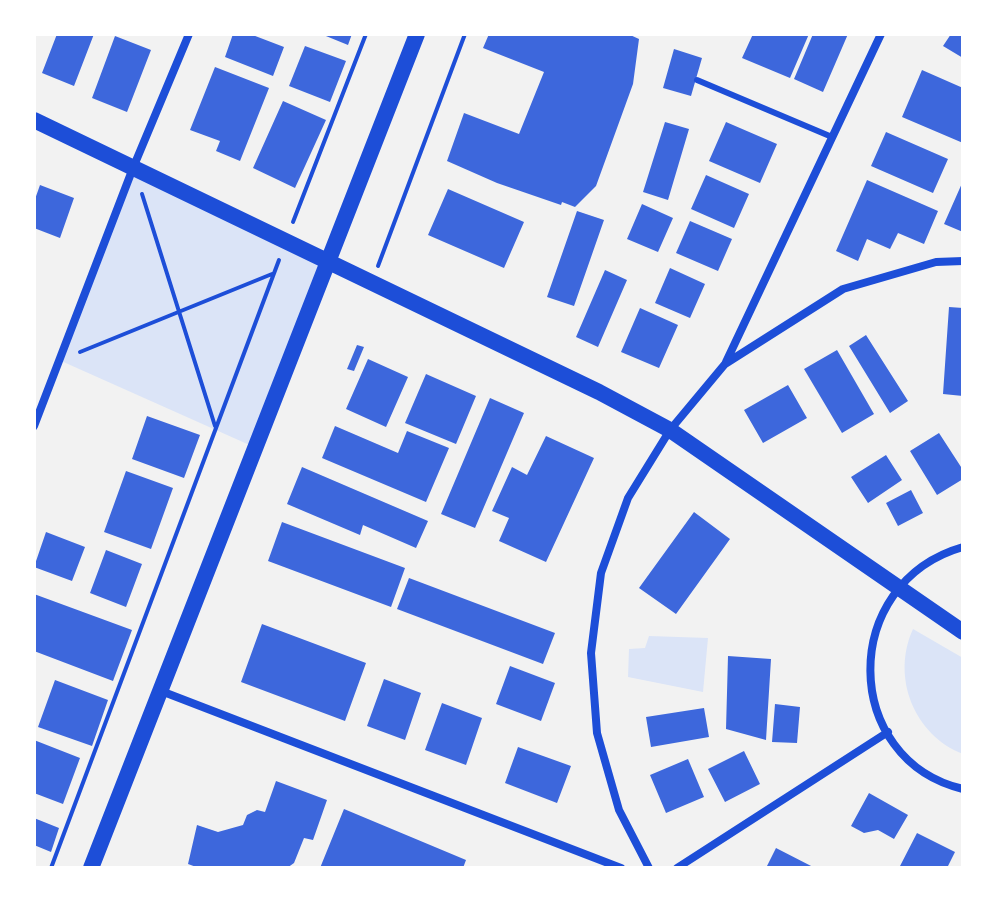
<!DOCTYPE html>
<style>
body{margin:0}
#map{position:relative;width:997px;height:902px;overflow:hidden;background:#f2f2f2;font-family:Raleway,sans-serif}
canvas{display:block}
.frame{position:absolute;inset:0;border:36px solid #fff;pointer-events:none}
</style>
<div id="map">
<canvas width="997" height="902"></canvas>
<div class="frame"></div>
</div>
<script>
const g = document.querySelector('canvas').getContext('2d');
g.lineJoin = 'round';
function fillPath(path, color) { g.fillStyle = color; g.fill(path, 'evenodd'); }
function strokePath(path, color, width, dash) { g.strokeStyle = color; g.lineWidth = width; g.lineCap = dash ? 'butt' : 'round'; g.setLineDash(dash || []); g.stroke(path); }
const green = new Path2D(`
 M133,168L327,263L254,447L59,360Z
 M913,629L963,658V754C914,735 891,677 913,629Z
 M649,636L708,638L703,692L628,677L629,649L645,648Z`);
const building = new Path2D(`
 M57,34H94L74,86L42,73Z
 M233,34H250L284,47L273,76L225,57Z
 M321,34H352L348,45Z
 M489,34H628L639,39L633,84L596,186L575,207L562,202L561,205L497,183L447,161L464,113L519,134L544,72L483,48Z
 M753,34H809L790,78L742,58Z
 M813,34H848L823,92L794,79Z
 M951,34H963V58L943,46Z
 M115,36L151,50L127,112L92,98Z
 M305,46L346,61L330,102L289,86Z
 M674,49L702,58L691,96L663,88Z
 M215,67L269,88L240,161L216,151L220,141L190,130Z
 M922,70L963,88V143L902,117Z
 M283,101L326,120L295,188L253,168Z
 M665,122L689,129L668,200L643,192Z
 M726,122L777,144L760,183L709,161Z
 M886,132L948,159L933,193L871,166Z
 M706,175L749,194L734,228L691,209Z
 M867,180L938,211L924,244L898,233L890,249L867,239L858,261L836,251Z
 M963,181V232L944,224Z
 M40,185L74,198L60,238L34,228V202Z
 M448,189L524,222L504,268L428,235Z
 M642,204L673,218L658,252L627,239Z
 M577,211L604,220L574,306L547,297Z
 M690,221L732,239L718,271L676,253Z
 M670,268L705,284L690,318L655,303Z
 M605,270L627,280L598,347L576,337Z
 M949,307L963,308V396L943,394Z
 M640,308L678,325L659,368L621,352Z
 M866,335L908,401L890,413L849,346Z
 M357,345L364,347L354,371L347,369Z
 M837,350L874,414L842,433L804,369Z
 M368,359L408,377L386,427L346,409Z
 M426,374L476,396L456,444L405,423Z
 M788,385L807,418L763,443L744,410Z
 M490,398L524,413L475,528L441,514Z
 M147,416L200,435L184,478L132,459Z
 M335,426L398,453L407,431L449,448L426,502L322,458Z
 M939,433L963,470V479L937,495L910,451Z
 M546,436L594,458L546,562L499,541L509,518L492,511L512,467L527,475Z
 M886,455L902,480L868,503L851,477Z
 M302,467L428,521L416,548L363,525L360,535L287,504Z
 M126,471L173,488L151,549L104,532Z
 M911,490L923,513L898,526L886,503Z
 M694,512L730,539L676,614L639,588Z
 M282,522L405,568L391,607L268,561Z
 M46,532L85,547L72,581L34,567Z
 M106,550L142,564L126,607L90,593Z
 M409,578L555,633L543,664L397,609Z
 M34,594L132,630L113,681L34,651Z
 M262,624L366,663L345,721L241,682Z
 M728,656L771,659L766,740L726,729Z
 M510,666L555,683L541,721L496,704Z
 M384,679L421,693L405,740L367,726Z
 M55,680L108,700L92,746L38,727Z
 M442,703L482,718L466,765L425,750Z
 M775,704L800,707L797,743L772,742Z
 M704,708L709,737L651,747L646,717Z
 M34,740L80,758L63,804L34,793Z
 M518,747L571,766L557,803L505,783Z
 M744,751L760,784L725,802L708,769Z
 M688,759L704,797L666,813L650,775Z
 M276,781L327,800L313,840L304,838L294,863L287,868H199L188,864L197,825L218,832L243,825L247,815L257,810L265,812Z
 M869,793L908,815L894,839L878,830L864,833L851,826Z
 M344,809L466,860L463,868H320Z
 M34,818L59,828L51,852L34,845Z
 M917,833L955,852L947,868H899Z
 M776,848L815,868H766Z`);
const path = new Path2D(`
 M142,194L215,426
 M293,222L366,34
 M378,266L465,34
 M80,352L272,274
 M51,868L279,260`);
const service = new Path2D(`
 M697,80L832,137`);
const minor = new Path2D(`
 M726,362L881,34
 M34,426L133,168L189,34
 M963,547C838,583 841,760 963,789
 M161,691L621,868
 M649,868L619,810L597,733L591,653L601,573L628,498L670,430L725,364L843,289L936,262L963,261
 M677,868L888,732`);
const secondary = new Path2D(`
 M34,120L599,392L670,430L963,632
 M91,868L417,34`);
fillPath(green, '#dbe4f7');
fillPath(building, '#3d67dc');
strokePath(path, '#1d4ed8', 4);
strokePath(service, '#1d4ed8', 6);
strokePath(minor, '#1d4ed8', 8);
strokePath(secondary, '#1d4ed8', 16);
</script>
